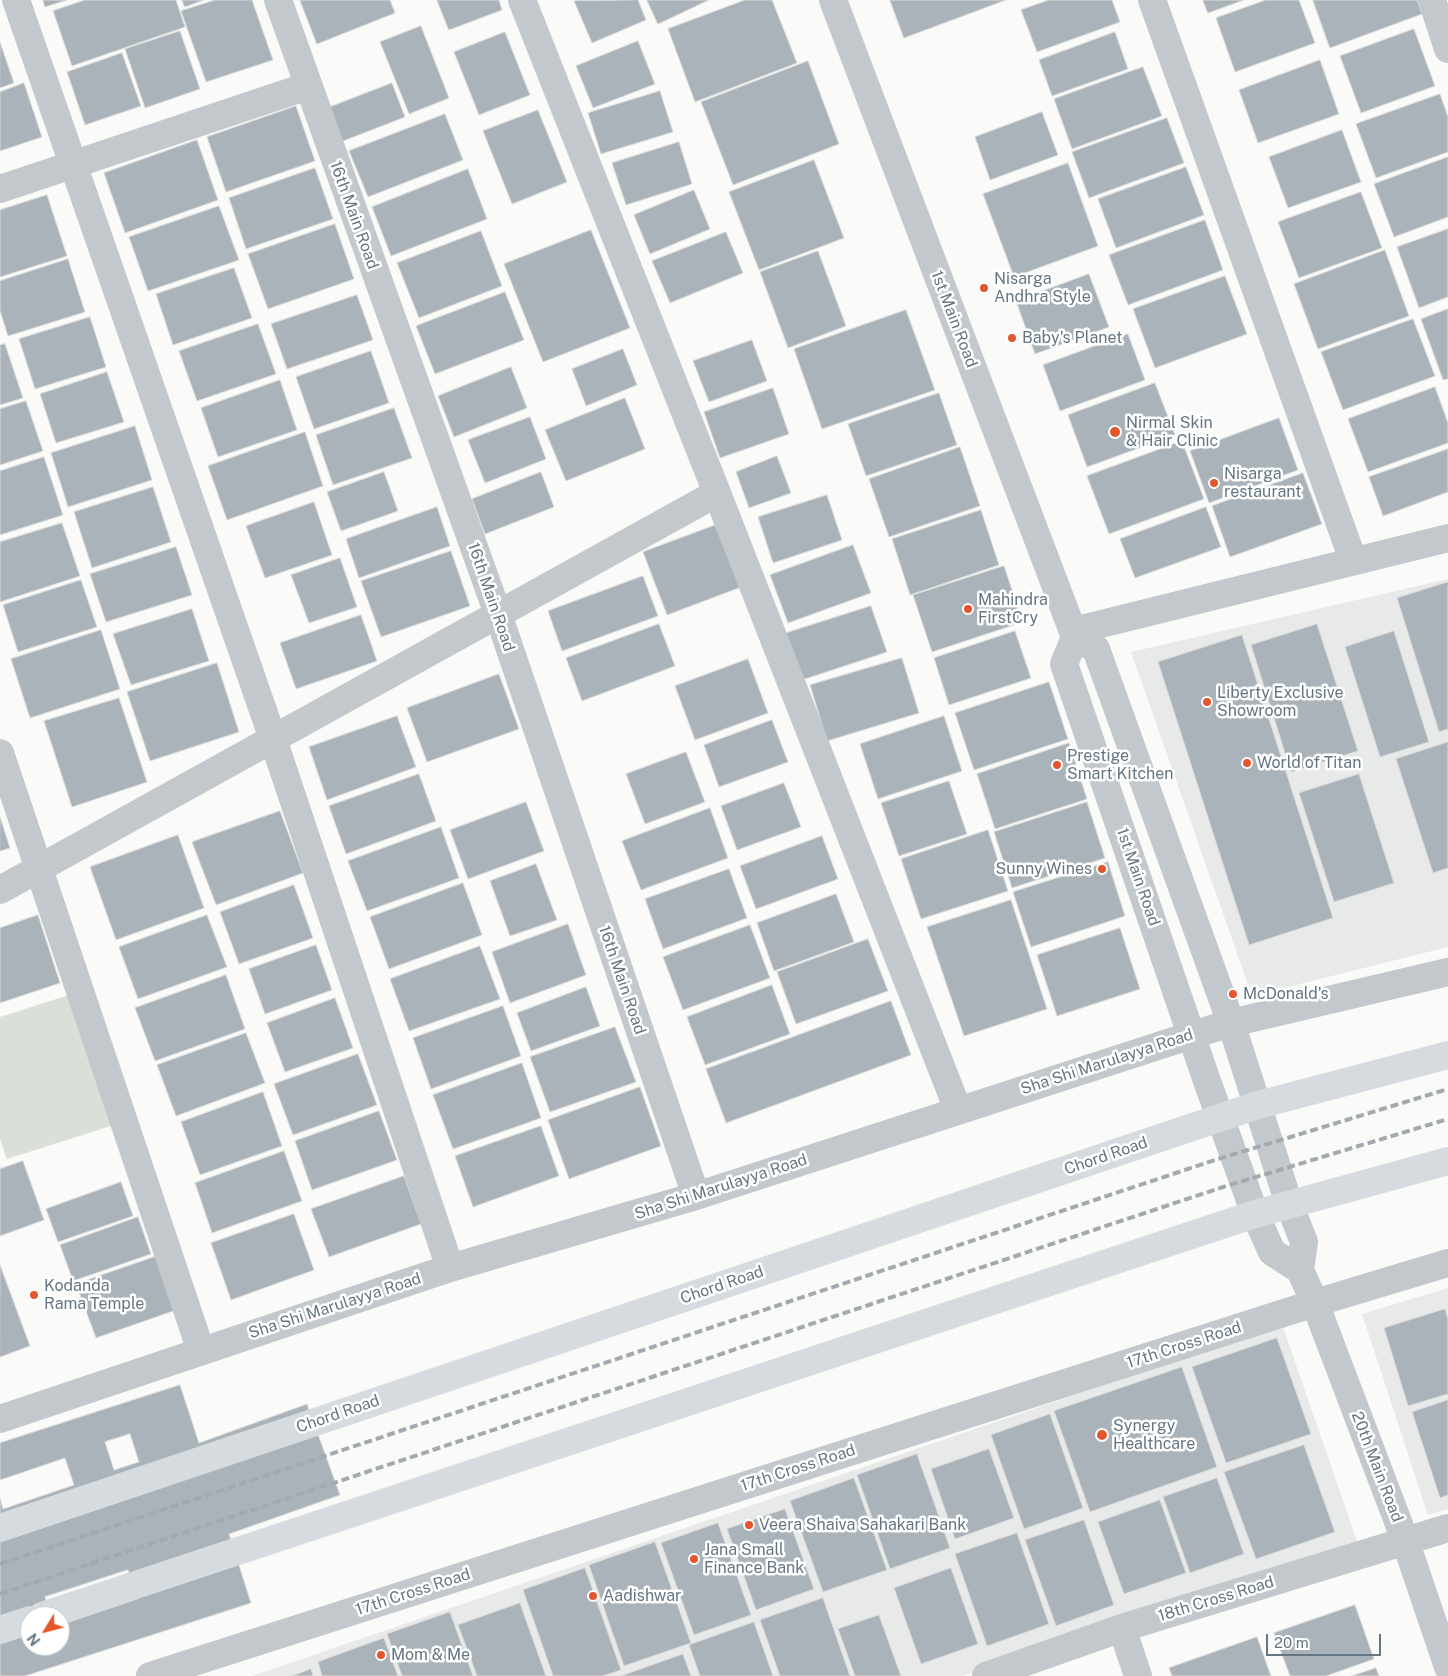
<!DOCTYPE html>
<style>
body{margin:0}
#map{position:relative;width:1448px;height:1676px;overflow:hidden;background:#fafaf8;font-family:"Public Sans",sans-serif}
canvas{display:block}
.north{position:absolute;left:20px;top:1606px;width:50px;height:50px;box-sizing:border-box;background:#fff;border:1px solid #c1c8cd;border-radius:50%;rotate:233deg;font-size:14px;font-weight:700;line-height:20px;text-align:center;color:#657683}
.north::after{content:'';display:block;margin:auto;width:18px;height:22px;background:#e4572e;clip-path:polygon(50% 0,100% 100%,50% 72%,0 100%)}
.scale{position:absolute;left:1266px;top:1634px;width:115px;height:22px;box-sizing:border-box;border:2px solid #657683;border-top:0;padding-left:6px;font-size:15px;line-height:18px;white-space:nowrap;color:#657683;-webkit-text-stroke:4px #fff;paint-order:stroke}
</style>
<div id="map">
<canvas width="1448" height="1676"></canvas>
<div class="north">N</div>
<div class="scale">20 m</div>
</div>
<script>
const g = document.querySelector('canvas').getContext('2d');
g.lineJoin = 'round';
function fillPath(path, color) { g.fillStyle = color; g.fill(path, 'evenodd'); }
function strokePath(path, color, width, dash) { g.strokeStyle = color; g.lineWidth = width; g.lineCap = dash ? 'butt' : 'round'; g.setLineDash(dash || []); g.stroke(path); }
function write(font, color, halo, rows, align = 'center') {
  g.font = font + ' "Public Sans",sans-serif'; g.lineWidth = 5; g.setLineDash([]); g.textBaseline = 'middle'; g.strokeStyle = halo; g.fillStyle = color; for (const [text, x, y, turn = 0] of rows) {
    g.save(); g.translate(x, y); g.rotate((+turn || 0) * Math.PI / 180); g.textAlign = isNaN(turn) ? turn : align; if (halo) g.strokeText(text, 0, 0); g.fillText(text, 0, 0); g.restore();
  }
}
const built = new Path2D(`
 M1448,579V947L1252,996L1131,652Z
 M1448,1288V1509L1428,1515L1362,1314Z
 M1282,1324L1357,1541L963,1676H252Z`);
const green = new Path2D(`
 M69,995L111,1126L7,1159L0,1139V1017Z`);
const building = new Path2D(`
 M43,0H67L45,7Z
 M85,0H176L185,27L72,66L53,11Z
 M182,0H204L185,7Z
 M215,0H252L273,60L206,82L181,11Z
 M300,0H390L395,13L317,44Z
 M437,0H499L502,10L449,30Z
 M638,0L646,20L592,43L574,1Z
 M647,0H709L658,24Z
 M745,0H772L797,63L695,102L668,29Z
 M890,0H1006L904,38Z
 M1049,0H1112L1120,22L1037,52L1021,10Z
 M1203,0H1244L1208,13Z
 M1266,0H1299L1315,43L1235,72L1216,18Z
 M1313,0H1417L1422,14L1330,48Z
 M421,26L449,98L409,114L380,42Z
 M1414,29L1435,86L1361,113L1340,56Z
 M180,31L200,89L145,108L125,49Z
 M505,32L530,95L479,115L454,52Z
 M1115,32L1128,69L1052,96L1039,60Z
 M638,41L655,84L593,108L576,66Z
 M0,42L14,83L0,88Z
 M122,53L141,106L85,125L67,72Z
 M1320,60L1339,114L1258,143L1239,90Z
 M808,61L839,144L733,185L701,102Z
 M1143,67L1162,116L1072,149L1054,99Z
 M24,83L42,137L0,151V92Z
 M392,83L405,117L338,143L325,109Z
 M660,91L673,132L601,154L588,113Z
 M1440,94L1448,117V152L1376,178L1356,124Z
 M296,106L315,161L226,192L207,137Z
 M538,110L567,182L512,204L483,131Z
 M1042,112L1058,155L990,180L975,137Z
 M445,114L463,160L368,197L349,151Z
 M1167,118L1184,163L1089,198L1072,152Z
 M1342,130L1361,182L1288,208L1269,157Z
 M197,140L218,200L125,233L104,173Z
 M679,142L692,184L626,205L612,163Z
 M1448,157V217L1394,237L1374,184Z
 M814,160L844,238L759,270L729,192Z
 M1068,163L1098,246L1014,277L983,194Z
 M1186,167L1204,215L1116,248L1098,199Z
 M315,168L333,219L246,249L229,198Z
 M468,169L487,219L391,256L372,207Z
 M694,190L710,229L650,254L634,215Z
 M1361,192L1382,248L1299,278L1278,222Z
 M47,195L67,256L0,277V210Z
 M219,206L239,260L148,291L129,237Z
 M1205,220L1223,270L1128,305L1109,255Z
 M335,224L354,279L268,309L248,254Z
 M1448,229V297L1419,308L1397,247Z
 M591,230L630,328L543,362L504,264Z
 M481,231L502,286L419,318L397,263Z
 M726,232L743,273L670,303L652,261Z
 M1385,250L1409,316L1318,349L1294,284Z
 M818,251L846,326L788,348L760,272Z
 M68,259L85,312L8,336L0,311V281Z
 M234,268L252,318L173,345L156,294Z
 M1089,274L1109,327L1035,354L1016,301Z
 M1225,276L1247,334L1155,368L1133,309Z
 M505,292L524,340L435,374L416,326Z
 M357,295L373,340L287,369L271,324Z
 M1448,309V379L1443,380L1421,319Z
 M906,310L935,390L822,429L794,349Z
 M90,317L106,367L35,389L19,339Z
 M1413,319L1435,376L1343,410L1321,352Z
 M258,324L276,374L197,401L179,351Z
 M1128,334L1145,380L1060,411L1043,365Z
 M752,340L767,381L709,402L693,361Z
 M5,344L23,398L0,405V345Z
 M623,349L637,385L586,406L572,369Z
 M371,351L389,403L314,429L296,377Z
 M511,367L527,408L454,437L438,396Z
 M107,372L124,422L56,443L40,394Z
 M280,380L297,430L218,457L201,408Z
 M1155,383L1175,435L1087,467L1068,415Z
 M1435,387L1448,423V443L1368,472L1348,419Z
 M773,388L789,434L720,458L704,412Z
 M939,393L957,445L866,476L848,424Z
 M625,398L645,449L566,481L545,430Z
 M26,401L43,451L0,465V409Z
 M394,408L412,458L333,485L316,435Z
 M530,417L546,459L485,483L468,440Z
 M1279,418L1298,470L1209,503L1190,451Z
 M135,426L152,480L68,507L51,453Z
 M305,432L323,486L227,520L208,466Z
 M1182,441L1204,499L1109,534L1087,476Z
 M960,447L980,506L889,537L869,479Z
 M1448,449V492L1383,516L1369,477Z
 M777,456L791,493L749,508L736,472Z
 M44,457L63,515L0,535V471Z
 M384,472L398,511L341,531L327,492Z
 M541,472L554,507L485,534L472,499Z
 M1303,473L1322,524L1230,557L1212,506Z
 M153,487L171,542L92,568L74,512Z
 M827,495L842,540L773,563L758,517Z
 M314,502L332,555L265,578L246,526Z
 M437,507L450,546L359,578L346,539Z
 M1206,507L1221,547L1135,578L1120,539Z
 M981,510L999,565L910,595L892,539Z
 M62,523L80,576L0,602V542Z
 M721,523L744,586L667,615L643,552Z
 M853,545L871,593L788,623L770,575Z
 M176,547L192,595L106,622L90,574Z
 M451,551L470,606L381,637L361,581Z
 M340,558L357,607L309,623L291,575Z
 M1004,566L1023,622L932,652L913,595Z
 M643,576L658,616L562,651L548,611Z
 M81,580L97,627L18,652L3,605Z
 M1448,582V729L1439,732L1397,598Z
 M871,606L887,652L802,680L786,633Z
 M192,609L209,661L131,685L113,634Z
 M361,615L377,661L296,689L280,643Z
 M659,624L675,666L582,701L566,658Z
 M1317,624L1358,751L1291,772L1251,645Z
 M101,630L120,689L30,718L11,659Z
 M1015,631L1031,678L949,705L934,658Z
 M1394,631L1429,742L1380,757L1345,647Z
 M1242,635L1333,918L1249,945L1158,662Z
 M902,658L919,713L827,741L810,685Z
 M748,659L768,713L695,740L675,686Z
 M217,663L239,732L150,761L127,692Z
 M499,674L519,729L427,762L407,708Z
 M1049,682L1068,739L974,770L955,713Z
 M119,698L147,782L72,807L44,721Z
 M397,716L416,767L327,800L309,747Z
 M944,716L962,771L878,799L860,744Z
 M772,720L788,762L719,787L704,745Z
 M1448,742V868L1433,873L1396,759Z
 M1069,743L1087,799L995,829L977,774Z
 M686,752L705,802L645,824L626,774Z
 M419,774L436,821L346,854L329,806Z
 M1359,774L1394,883L1334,902L1299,793Z
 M949,781L967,834L899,856L881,803Z
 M784,783L801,827L737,850L721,806Z
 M526,802L544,851L468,879L450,830Z
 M1087,802L1105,858L1012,888L994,832Z
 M710,808L728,858L641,890L622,841Z
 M280,811L303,873L216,905L192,842Z
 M0,817L10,848L0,851Z
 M441,827L459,878L367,911L348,861Z
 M988,830L1008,891L921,919L901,859Z
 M178,835L204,908L116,940L90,867Z
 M822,836L838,879L756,909L740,866Z
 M1108,862L1125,916L1031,947L1013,892Z
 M536,864L557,920L510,936L490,881Z
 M729,869L747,918L663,949L645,899Z
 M463,883L482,935L389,969L370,917Z
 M294,885L313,938L239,964L220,912Z
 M836,894L854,942L774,971L757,923Z
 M1011,900L1047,1009L964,1036L927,927Z
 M38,915L60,983L0,1003V928Z
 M207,915L227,967L138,999L119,947Z
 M568,924L586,975L510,1003L492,952Z
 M750,925L770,978L683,1010L663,957Z
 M1120,928L1140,989L1057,1016L1037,955Z
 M868,939L888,991L796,1024L777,972Z
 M316,945L332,990L265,1014L249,969Z
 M480,946L500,999L409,1031L390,979Z
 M226,975L245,1029L155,1061L135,1008Z
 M772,985L790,1034L705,1065L687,1017Z
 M586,987L600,1026L531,1051L517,1013Z
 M335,998L353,1048L285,1072L267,1023Z
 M891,1001L911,1055L726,1123L706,1069Z
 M503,1006L521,1056L431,1089L413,1038Z
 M615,1027L636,1082L550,1112L530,1057Z
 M246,1033L265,1083L176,1116L157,1065Z
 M358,1054L377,1105L293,1135L274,1084Z
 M522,1063L541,1118L453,1149L433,1095Z
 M640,1087L661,1146L569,1179L548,1120Z
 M263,1092L282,1146L200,1175L181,1122Z
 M379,1111L397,1160L312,1190L295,1141Z
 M541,1126L559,1176L473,1207L455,1156Z
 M284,1151L302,1201L212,1233L195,1183Z
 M23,1161L44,1220L0,1236V1169Z
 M404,1176L421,1224L329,1257L311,1209Z
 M121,1182L133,1216L58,1242L46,1209Z
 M294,1214L314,1270L231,1300L211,1243Z
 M138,1217L151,1254L73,1281L60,1245Z
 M157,1256L176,1310L96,1338L76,1284Z
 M0,1265L30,1346L0,1357Z
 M1445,1309L1448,1319V1394L1408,1406L1384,1328Z
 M1277,1338L1311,1434L1226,1463L1192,1367Z
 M1182,1367L1217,1467L1090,1512L1054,1411Z
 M180,1385L199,1443L307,1404L340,1495L229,1534L251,1603L25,1676H0V1498L3,1509L74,1485L65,1458L0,1480V1443ZM130,1434L139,1462L114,1470L105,1442ZM128,1570L137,1599L60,1625V1646H30V1616H51L45,1597Z
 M1448,1400V1495L1440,1498L1412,1412Z
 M1050,1414L1083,1508L1024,1529L991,1435Z
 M1304,1445L1335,1532L1256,1559L1224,1472Z
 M989,1449L1014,1518L955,1539L931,1469Z
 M917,1454L950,1548L890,1569L857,1475Z
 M854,1478L887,1570L823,1592L790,1501Z
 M1217,1478L1244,1554L1190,1573L1163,1497Z
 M1160,1500L1186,1573L1124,1594L1098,1522Z
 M785,1509L814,1589L756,1610L727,1529Z
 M1084,1520L1114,1605L1056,1626L1025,1540Z
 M718,1523L751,1615L694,1635L661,1543Z
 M1017,1533L1049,1624L987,1646L955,1554Z
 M655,1542L691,1643L624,1666L589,1565Z
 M585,1568L621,1670L603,1676H553L523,1590Z
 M951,1568L978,1644L921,1664L894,1588Z
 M823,1598L850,1676H780L760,1620Z
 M520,1603L546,1676H477L458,1625Z
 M1355,1605L1374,1659L1326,1676H1290L1274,1633Z
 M450,1612L473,1676H402L387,1634Z
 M879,1615L901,1676H855L838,1629Z
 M754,1622L773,1676H700L689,1645Z
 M1257,1637L1271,1676H1172L1169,1668Z
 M384,1638L398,1676H322L318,1662Z
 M683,1654L691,1676H621Z
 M1376,1668L1379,1676H1352Z
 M311,1669L313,1676H292Z`);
const minor = new Path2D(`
 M16,0L273,739L450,1268
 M278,0L498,614L696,1196
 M522,0L717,493L958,1110
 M833,0L1075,637L1096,649L1231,1023L1289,1204L1304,1242L1300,1270
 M1152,0L1353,560
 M1432,0L1448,49
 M0,189L308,86
 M1073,631L1448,538
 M1075,637L1064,664L1207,1081L1255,1214L1272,1252L1300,1270L1315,1303L1405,1540L1448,1667
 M0,753L201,1351
 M0,890L717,493
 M0,1419L450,1268L696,1196L1192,1035L1231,1023L1448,972
 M1122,1628L1138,1676
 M150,1676L1315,1303L1448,1263
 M986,1676L1122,1628L1448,1528`);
const major = new Path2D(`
 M0,1528L1258,1105L1448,1055
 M42,1616L1255,1214L1448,1161
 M0,1630L30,1620`);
const rail = new Path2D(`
 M0,1564L1215,1160L1448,1089
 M0,1594L1223,1187L1448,1119`);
const markers = [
 [984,288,5,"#e4572e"],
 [1012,338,5,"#e4572e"],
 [1115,432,6,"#e4572e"],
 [1214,483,5,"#e4572e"],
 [968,609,5,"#e4572e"],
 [1207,702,5,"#e4572e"],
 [1247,763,5,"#e4572e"],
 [1057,765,5,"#e4572e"],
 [1102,869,5,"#e4572e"],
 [1233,994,5,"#e4572e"],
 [34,1295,5,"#e4572e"],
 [1102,1435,6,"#e4572e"],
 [749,1525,5,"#e4572e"],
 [694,1559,5,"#e4572e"],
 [593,1596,5,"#e4572e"],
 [381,1655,5,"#e4572e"]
];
const streetNames = [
 ["16th Main Road",354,215,70],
 ["1st Main Road",954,319,69],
 ["16th Main Road",491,597,71],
 ["1st Main Road",1138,877,71],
 ["16th Main Road",622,980,71],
 ["Sha Shi Marulayya Road",1107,1062,-18],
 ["Chord Road",1106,1156,-19],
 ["Sha Shi Marulayya Road",721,1187,-18],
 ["Chord Road",722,1285,-19],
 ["Sha Shi Marulayya Road",335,1306,-18],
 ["17th Cross Road",1184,1345,-18],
 ["Chord Road",338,1414,-19],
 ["20th Main Road",1377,1467,69],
 ["17th Cross Road",798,1468,-18],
 ["17th Cross Road",413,1592,-18],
 ["18th Cross Road",1216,1599,-17]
];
const poiNames = [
 ["Nisarga",994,279],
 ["Andhra Style",994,297],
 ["Baby's Planet",1022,338],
 ["Nirmal Skin",1126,423],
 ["& Hair Clinic",1126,441],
 ["Nisarga",1224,474],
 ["restaurant",1224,492],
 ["Mahindra",978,600],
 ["FirstCry",978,618],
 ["Liberty Exclusive",1217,693],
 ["Showroom",1217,711],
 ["Prestige",1067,756],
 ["Smart Kitchen",1067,774],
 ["World of Titan",1257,763],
 ["Sunny Wines",1092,869,"right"],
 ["McDonald's",1243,994],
 ["Kodanda",44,1286],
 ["Rama Temple",44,1304],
 ["Synergy",1113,1426],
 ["Healthcare",1113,1444],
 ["Veera Shaiva Sahakari Bank",759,1525],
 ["Jana Small",704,1550],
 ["Finance Bank",704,1568],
 ["Aadishwar",603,1596],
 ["Mom & Me",391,1655]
];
fillPath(built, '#e8e9e9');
fillPath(green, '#dadfd7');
fillPath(building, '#aab3b9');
strokePath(building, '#dcdcda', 1);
strokePath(minor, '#c3c8cc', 28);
strokePath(major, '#d6dbdf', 28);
strokePath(rail, '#a2aab0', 4, [8, 4]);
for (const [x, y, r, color] of markers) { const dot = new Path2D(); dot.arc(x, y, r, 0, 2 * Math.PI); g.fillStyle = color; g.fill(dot); strokePath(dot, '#fff', 2); }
write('16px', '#657683', '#fff', streetNames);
write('16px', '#657683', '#fff', poiNames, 'left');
</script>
